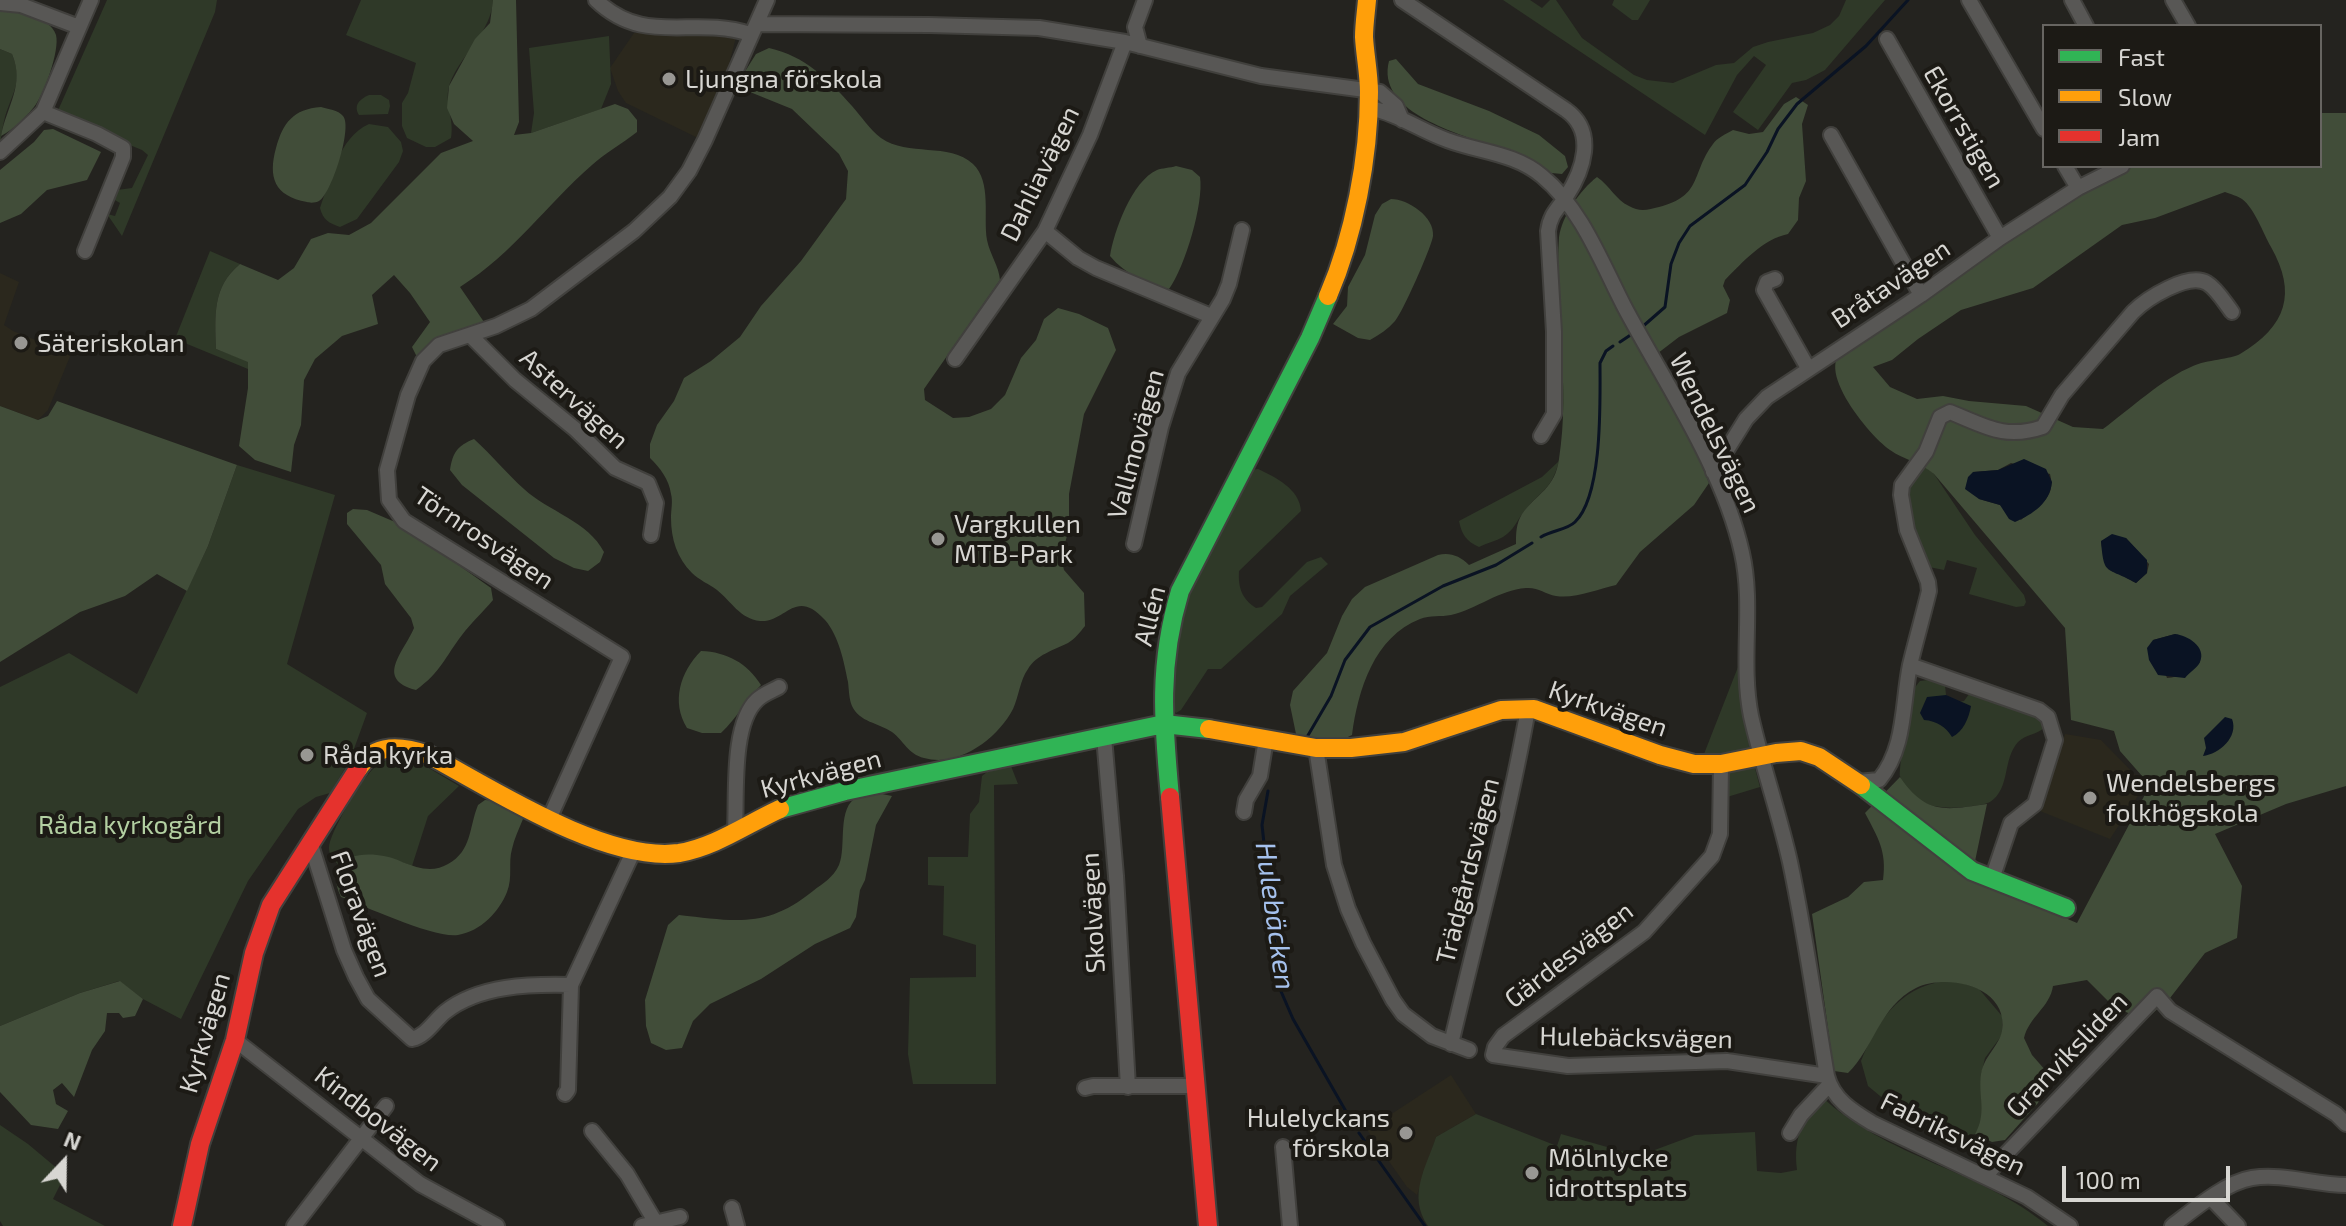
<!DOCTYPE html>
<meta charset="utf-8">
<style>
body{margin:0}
#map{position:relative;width:2346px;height:1226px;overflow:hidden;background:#24231f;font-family:"Exo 2",sans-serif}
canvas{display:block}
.legend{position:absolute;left:2042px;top:24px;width:280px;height:144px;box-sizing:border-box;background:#1c1a15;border:2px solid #676561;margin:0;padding:10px 14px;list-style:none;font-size:24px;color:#d7d6d2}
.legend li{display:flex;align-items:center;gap:16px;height:40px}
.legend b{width:40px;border:2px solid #676561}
.north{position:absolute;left:24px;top:1122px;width:80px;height:80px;-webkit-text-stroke:6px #1c1a15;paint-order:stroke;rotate:22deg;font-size:22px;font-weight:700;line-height:32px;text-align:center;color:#d7d6d2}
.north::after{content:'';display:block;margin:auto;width:28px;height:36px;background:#d7d6d2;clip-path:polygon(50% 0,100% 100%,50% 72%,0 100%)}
.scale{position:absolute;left:2062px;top:1166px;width:168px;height:36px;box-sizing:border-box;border:4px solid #d7d6d2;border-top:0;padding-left:10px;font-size:24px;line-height:28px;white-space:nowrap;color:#d7d6d2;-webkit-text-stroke:6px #1c1a15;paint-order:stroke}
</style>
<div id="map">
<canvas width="2346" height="1226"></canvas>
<ul class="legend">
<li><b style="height:10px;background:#30b455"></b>Fast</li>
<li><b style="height:10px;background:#ff9f0a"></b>Slow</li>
<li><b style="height:10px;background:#e5322d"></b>Jam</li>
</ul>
<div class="north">N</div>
<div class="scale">100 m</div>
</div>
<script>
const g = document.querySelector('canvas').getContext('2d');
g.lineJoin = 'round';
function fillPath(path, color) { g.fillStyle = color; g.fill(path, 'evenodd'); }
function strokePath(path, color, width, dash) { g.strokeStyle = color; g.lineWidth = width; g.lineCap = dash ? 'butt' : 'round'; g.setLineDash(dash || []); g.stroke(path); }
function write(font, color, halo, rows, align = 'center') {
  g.font = font + ' "Exo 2",sans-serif'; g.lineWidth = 8; g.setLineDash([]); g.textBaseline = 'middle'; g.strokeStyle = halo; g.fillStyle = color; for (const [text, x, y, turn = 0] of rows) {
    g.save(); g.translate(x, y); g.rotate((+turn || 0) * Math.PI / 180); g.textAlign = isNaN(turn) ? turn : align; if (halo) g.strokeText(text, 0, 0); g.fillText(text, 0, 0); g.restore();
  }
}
const built = new Path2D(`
 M634,33H701L736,37L722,92L698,138L626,103L618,91L610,68Z
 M0,273L19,282L4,325L13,331L71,354L48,410L38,420L0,406Z
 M2065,734L2101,740L2145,785L2110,839L2040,811Z
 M1451,1075L1476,1114L1436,1137L1417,1195L1407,1187L1367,1130Z`);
const green = new Path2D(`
 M107,0H217L215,12L122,236L107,214L115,216L120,203L113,199L117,190L132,188L148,155L142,150L56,115Z
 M361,0H493C492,31 462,53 450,83C443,103 455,118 451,138L435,147H426L407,138L402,126V103L408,93L416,63L346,35Z
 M1503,0H1530L1542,8L1550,0H1556L1582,38L1634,75L1647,80L1673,83L1716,65L1734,63L1753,47L1768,42L1813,33L1830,25L1839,16L1846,0H1885L1825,70L1806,80L1792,83L1758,130L1733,112L1766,65L1754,56L1737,75L1705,135Z
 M1614,0H1650L1638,20H1632L1612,5Z
 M609,36L611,84L601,109L531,133L534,113L529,48Z
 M0,49L12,54C24,84 11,93 4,121C2,129 1,138 0,146Z
 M369,95H381L389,100L390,106L388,114L359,115C353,105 360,99 369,95Z
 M369,124L388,127L401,142L403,151L399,162L357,219L340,227C329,223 323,220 320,208C330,180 339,137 369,124Z
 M210,251L240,264C212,287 215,316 216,349L248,361V369L175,339Z
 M1559,461C1551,492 1540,490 1523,513C1516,522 1514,530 1503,537C1496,541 1487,543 1479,547C1466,541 1462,535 1459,521L1542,477Z
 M1922,463L1934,474L1975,535L2024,595L2026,602L2024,606L2016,607L1969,594L1977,568L1947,560L1944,570L1929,567C1915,535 1894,494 1922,463Z
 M237,465L335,495L287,664L367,713L350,760L330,793L316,797L298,809L248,881L181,1019L143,999L119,981L80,993L0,1026V687L69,653L137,694L208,546Z
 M1258,469C1275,477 1300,489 1301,511L1239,571C1238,588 1242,599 1256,608L1262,607L1307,562L1321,557L1328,564L1290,596L1282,614L1221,669H1208L1181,710L1176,713L1170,703L1178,615L1251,470Z
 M1738,667L1750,748L1737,752L1704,754Z
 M1936,679L1945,685L1946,695L1958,702L1964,701L1969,694L1976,692L2039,715L2044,724V728C2036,735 2026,734 2018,742C2002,760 2011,788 1990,802C1984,805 1978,805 1972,806C1945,810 1909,809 1900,776C1899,769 1908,706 1911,697C1912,690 1916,686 1920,681Z
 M401,757L422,764L459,786L428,816L412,866C391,857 359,851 338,864C333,860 329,855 329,848C329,833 361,781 372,770C381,761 389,759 401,757Z
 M1753,761L1760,787L1727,797L1728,767Z
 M1011,766L1018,784L994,785L996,1084H913L908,1054L910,978L976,977V945L943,935L944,886L928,885V857H968L970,814L979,802L982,776L987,772Z
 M1954,980L1979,989L2002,1016V1035L1985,1058L1981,1075L1982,1124L1975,1134L1958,1137L1903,1115L1868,1086L1861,1061C1879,1016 1904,983 1954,980Z
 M1821,1096C1885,1157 1981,1170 2048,1226H1428C1407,1196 1426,1168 1436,1137L1476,1114L1557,1146L1561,1134L1632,1154L1639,1166L1652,1151L1695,1135L1755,1132L1757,1171L1781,1173L1797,1170C1793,1135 1803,1124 1821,1096Z
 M0,1125L28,1144L65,1175L53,1199L105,1226H3L0,1221Z`);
const forest = new Path2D(`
 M493,0H516L519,122L514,135L531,133L615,104L628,109L637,120V132C622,144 605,153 592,165C545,206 515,252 460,287L484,322L454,334L417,357L412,347L430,322L410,293L394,275L372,295L378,324L342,336L315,359L304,380L301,425L294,445L291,472L255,460L239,446L248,388V362L216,349C215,316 212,287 240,264L278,280L294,268L311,239L328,233L349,235L371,223L441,153L473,141L454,124L447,108L449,86L475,39L490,23Z
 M0,11C17,12 50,16 56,35C60,50 44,95 34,107C24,119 14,129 1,136C7,105 25,85 12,54L0,49Z
 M769,48C805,56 828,79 852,106C862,117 869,129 881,138C908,157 949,142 973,164C992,182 983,217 987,240C990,255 999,266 1000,280L924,389L925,400L953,418L969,417L991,409L1005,395L1021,358L1036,340L1044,319L1058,308L1079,314L1108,328L1116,350L1084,414L1069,494V529L1061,557L1064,570L1084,593L1085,626C1080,632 1075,639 1068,643C1054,650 1036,655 1028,669C1020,680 1019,696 1013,709C998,738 959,768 924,758C908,754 904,741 892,732C879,723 859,722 852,706C849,699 849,690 848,682C844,662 839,636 825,620C795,587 786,623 760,621C740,619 731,601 717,590C709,584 699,580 692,573C677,558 671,539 671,518C671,510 673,501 671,494C669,479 660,468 650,458V444L657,425L674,401L684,378L711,361L740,337L761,306L801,261L846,199L848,171L839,154L792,109L750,92L744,83V73L756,54Z
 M1396,59L1418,84L1489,111L1539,135L1565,156L1568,167L1562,174C1534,173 1513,155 1488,145C1453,131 1376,111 1389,61Z
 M1796,97L1808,105L1802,124L1806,181L1799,198L1798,220L1788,234C1763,239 1743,262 1725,280L1723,286L1730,300L1727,313L1679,337L1649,360V367L1697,454L1709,483L1694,505L1640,552L1616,585C1598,589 1575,599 1556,596C1545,594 1538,587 1526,588C1499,590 1477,609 1451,615C1441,617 1430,615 1420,619C1374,637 1358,690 1352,735C1336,744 1312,745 1296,734L1290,705L1293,691L1327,653L1342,616L1352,599L1365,587L1438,555C1450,552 1460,556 1469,565L1516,544C1516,533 1516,524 1522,514C1537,493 1555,489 1559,459C1571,386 1554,310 1559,237C1562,216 1580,190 1597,177C1610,186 1616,200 1629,206C1639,212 1648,210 1659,207C1703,196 1691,173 1713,144C1717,138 1726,134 1733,130L1749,134L1763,132L1784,104Z
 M321,107C328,109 338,110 343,116C353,127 331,195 319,201C316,203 309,203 307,202C274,196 268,177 276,148C283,123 293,109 321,107Z
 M2320,113H2346V786L2286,804L2215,834L2242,886L2237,938L2205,953L2170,998L2145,1020L2114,1007L2087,980L2053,986C2050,1007 2029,1017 2024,1038L2032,1055L2046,1071L2044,1087L2038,1103L2005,1140L1992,1142L1975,1134C1987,1114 1978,1096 1981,1074C1984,1056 1999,1046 2002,1031C2009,986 1947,973 1916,988C1879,1007 1874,1048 1848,1073L1834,1071L1812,914L1848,897L1864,882L1883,880C1887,851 1878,838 1865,813L1900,777C1926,815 1945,810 1987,804L1974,866L1993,887L2077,923L2150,785L2120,751L2114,731L2071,720L2065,628L1934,474C1920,462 1904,460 1890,450C1867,434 1799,351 1860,345L1868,334L1911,303L2079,194L2134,166H2320ZM2225,192C2230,194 2238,196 2242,199C2255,209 2263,233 2271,247C2297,293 2287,326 2240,354C2231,359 2206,360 2193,366C2162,379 2130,409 2103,429L2073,427L2026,406L1969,401L1943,396L1917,399L1890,387L1873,367L1892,360L1918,339L1961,310L2033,288L2122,225L2155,218ZM2011,463L2050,474C2057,499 2036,507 2021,520L2000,505L1979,499L1973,472L1998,470ZM2126,538L2149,564L2147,573L2136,583C2117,573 2103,565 2101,541ZM2175,634L2200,662C2190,672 2180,677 2167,678L2153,640Z
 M53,129L101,152L87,180L47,190L21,214L0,223V170L34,142L44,130Z
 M1176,166L1192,170L1200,177C1204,203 1185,267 1169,289C1146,284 1125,274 1110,256C1114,231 1132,181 1157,170C1162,168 1170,168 1176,166Z
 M1391,199C1408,199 1435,217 1433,236C1432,246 1402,314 1395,321C1388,329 1379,335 1370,340L1358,338L1333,324L1347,306L1348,287L1365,255L1375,215L1382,204Z
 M57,401L237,465L208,546L187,591L157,574L125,596L80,612L0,662V406L38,420L48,416Z
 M474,439C492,455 507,474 524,489C549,512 588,521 604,552L600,562L588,571L574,568L554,558L462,485L450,470C453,452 457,446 474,439Z
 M353,509L367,510L402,525L491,588L493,600C483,612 471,623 462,635C445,657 441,672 416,690C374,679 404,652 414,628L411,618L385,584L381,565L347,524V513Z
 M701,651C727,652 747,663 761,685C746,700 737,718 721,733H702L687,728C671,702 680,672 701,651Z
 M882,794L892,796L876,825L865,880L860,890L856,917L850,928L815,944L761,979L710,1004L693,1021L682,1048L666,1050L651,1043L646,1026L645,1000L668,925L679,915C735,921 766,929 813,891C823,883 833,878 839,865C847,847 836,806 858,797C865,795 875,795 882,794Z
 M485,800C502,801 512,807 523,819C519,829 514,839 512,849C508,863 513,877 507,892C499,912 481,931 458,935C436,939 364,906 341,897C326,865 346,852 377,855C396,856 411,869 430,869C436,869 443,867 448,864C472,851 469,827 478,805Z
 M120,981L143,999L135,1016L123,1018L119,1013H107L105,1031L92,1050L74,1097L62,1083L53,1090L56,1104L68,1111L58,1129L31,1125L0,1092V1026L80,993Z`);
const water = new Path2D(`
 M2024,459L2046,469L2052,482C2050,503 2033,514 2015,522L2009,519L2000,505L1979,499L1965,489L1968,477L1973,472L1998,470Z
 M2112,534L2126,538L2147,560V573L2136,583C2106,566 2104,577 2101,541Z
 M2175,634C2187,635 2207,647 2200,662C2198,667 2189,673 2185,678L2158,675L2149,660L2147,648L2153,640Z
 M1946,695L1971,706C1969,718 1963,732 1952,737C1946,727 1937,721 1924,720L1920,713L1927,697Z
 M2225,717L2232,719C2239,737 2219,754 2203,756L2206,748L2204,738Z`);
const stream = new Path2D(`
 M1641,328L1665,307L1671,264L1679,243L1690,226L1745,185L1767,152L1778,129L1797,104L1866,46L1908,0
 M1620,342L1635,332
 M1541,537C1552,530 1567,530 1575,522C1603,495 1600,401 1600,363L1606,351L1613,346
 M1307,737L1331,696L1345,660L1370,627L1443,586L1496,565L1532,543
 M1268,791L1262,825L1280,989L1293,1019L1352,1122
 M1359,1133L1425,1226`);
const street = new Path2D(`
 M596,0C645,47 692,15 750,34
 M1402,0L1566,110C1597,132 1583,171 1566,197C1557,210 1550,215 1548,231L1554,332V414L1541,436
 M1969,0L2044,129
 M2072,0L2086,26
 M2173,0L2188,26
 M0,3L21,5L79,27
 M757,24L929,25L1039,28L1125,42L1261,76L1380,92L1396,106L1402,120
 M1887,39L2000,238
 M1140,46L1135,27L1145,0
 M1369,108C1397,113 1421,131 1447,140C1479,152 1515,153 1542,176C1582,209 1602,264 1625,308C1666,385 1723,468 1742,553C1754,606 1740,662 1751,716C1762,765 1779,813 1790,862C1805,932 1815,1005 1827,1076C1833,1099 1852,1111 1872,1123L2027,1197L2070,1226
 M43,112L97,134L123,148V157L85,251
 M1831,135L1921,295
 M0,152L43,112L91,0
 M2065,166L2078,188
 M1045,231L1078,258L1096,268L1211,316
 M1775,279L1767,282L1764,290L1808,368
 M470,335L515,380L575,429L615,468L648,483L656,503L651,535
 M955,359L1045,231L1090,135L1125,42
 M1713,472L1746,419L1767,397L1921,295L2000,238L2078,188L2122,166
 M1134,544L1161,427L1178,373L1223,299L1229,284L1242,230
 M1910,665L2039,710L2048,717L2055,740L2035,804L2011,823L1992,879
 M1104,737L1116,876L1128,1087
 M1316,748L1334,865L1348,909L1363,943L1393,1000L1403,1014L1432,1036L1469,1050
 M1721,764L1720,834L1712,856L1644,932L1503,1036L1495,1047L1493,1055L1568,1066L1727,1061L1827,1076
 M1858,782L1879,780C1906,748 1902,704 1910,665C1916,640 1923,616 1929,591L1928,582L1907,530L1901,495L1902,485L1926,452L1940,417L1950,412C1985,426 2005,440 2043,427L2062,395L2133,312C2146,299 2188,272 2207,283C2217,289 2225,303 2232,312
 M1244,812L1246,800L1260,776L1266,739
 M550,817L622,657L404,521L389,500L387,470L408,395L423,361L439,345L496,326L531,309L634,231L670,197L689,171L705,140L767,0
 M735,830C737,796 731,724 757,700C763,694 772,691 779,687
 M311,845L344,950L356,977L368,999L412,1039C426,1036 434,1021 445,1012C479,985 530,984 571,985L634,850
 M235,1040L420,1184L497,1226
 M1451,1044C1477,933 1508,821 1528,709
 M1085,1088L1093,1086H1195
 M565,1094L568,1090L571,985
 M592,1131L627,1174L656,1223
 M1790,1133L1801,1115L1829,1085
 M1283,1147L1290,1226
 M1985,1176L2157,996L2170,1011L2336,1114L2346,1124
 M2211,1198L2238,1226
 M732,1208L737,1226
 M294,1226L386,1106
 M642,1226L680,1217
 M2172,1226C2193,1210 2226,1182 2252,1178C2283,1173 2315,1185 2346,1185`);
const fast = new Path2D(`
 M1861,785L1972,871L2066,908
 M1170,797C1163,722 1158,664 1180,591L1310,338L1328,296
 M780,809L845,791L1164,724L1209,729`);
const slow = new Path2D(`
 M1328,296C1354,236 1369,157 1369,92C1369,74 1365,55 1364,37C1364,25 1366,12 1367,0
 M1209,729L1316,748H1351L1404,742L1501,710L1534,709L1660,755L1694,764H1721L1776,753L1801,751L1819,757L1861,785
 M358,769C375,742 402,746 429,755C492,789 606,863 679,853C715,847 747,824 780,809`);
const jam = new Path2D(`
 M1170,797L1208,1226
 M182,1226L200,1144L235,1040L254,953L271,905L358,769`);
const markers = [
 [669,79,8,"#989793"],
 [21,343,8,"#989793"],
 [938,539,8,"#989793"],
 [307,755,8,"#989793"],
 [2090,798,8,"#989793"],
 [1406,1133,8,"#989793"],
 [1532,1173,8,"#989793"]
];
const poiNames = [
 ["Ljungna förskola",685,79],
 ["Säteriskolan",37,343],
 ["Vargkullen",954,524],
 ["MTB-Park",954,554],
 ["Råda kyrka",323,755],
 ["Wendelsbergs",2106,783],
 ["folkhögskola",2106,813],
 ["Hulelyckans",1390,1118,"right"],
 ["förskola",1390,1148,"right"],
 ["Mölnlycke",1548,1158],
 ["idrottsplats",1548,1188]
];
const streetNames = [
 ["Ekorrstigen",1964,127,60],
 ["Dahliavägen",1040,174,-64],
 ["Bråtavägen",1891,284,-34],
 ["Astervägen",574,399,42],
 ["Wendelsvägen",1715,433,64],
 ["Vallmovägen",1136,444,-75],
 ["Törnrosvägen",484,538,34],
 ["Allén",1150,616,-76],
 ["Kyrkvägen",1608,709,19],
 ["Kyrkvägen",821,774,-15],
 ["Trädgårdsvägen",1468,871,-76],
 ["Skolvägen",1093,913,-93],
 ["Floravägen",361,914,70],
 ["Gärdesvägen",1569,955,-38],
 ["Kyrkvägen",205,1033,-74],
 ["Hulebäcksvägen",1636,1038,1],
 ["Granviksliden",2067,1055,-46],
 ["Kindbovägen",378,1119,38],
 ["Fabriksvägen",1953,1134,26]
];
const parkNames = [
 ["Råda kyrkogård",130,825]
];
const waterNames = [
 ["Hulebäcken",1275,916,82]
];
fillPath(built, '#2b281d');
fillPath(green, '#2f3928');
fillPath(forest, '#414d39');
fillPath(water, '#0a1323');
strokePath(stream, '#0a1323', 3);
strokePath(street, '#41403d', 18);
strokePath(fast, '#41403d', 22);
strokePath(slow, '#41403d', 22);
strokePath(jam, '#41403d', 22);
strokePath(street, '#585755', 14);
strokePath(fast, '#30b455', 18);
strokePath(slow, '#ff9f0a', 18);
strokePath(jam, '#e5322d', 18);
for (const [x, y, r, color] of markers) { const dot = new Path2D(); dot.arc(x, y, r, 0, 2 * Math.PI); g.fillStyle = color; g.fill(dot); strokePath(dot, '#1c1a15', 3); }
write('26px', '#d7d6d2', '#1c1a15', poiNames, 'left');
write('26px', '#d7d6d2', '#1c1a15', streetNames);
write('26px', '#b3d0a2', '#1c1a15', parkNames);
write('italic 28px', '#a5c1ed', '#1c1a15', waterNames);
</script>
